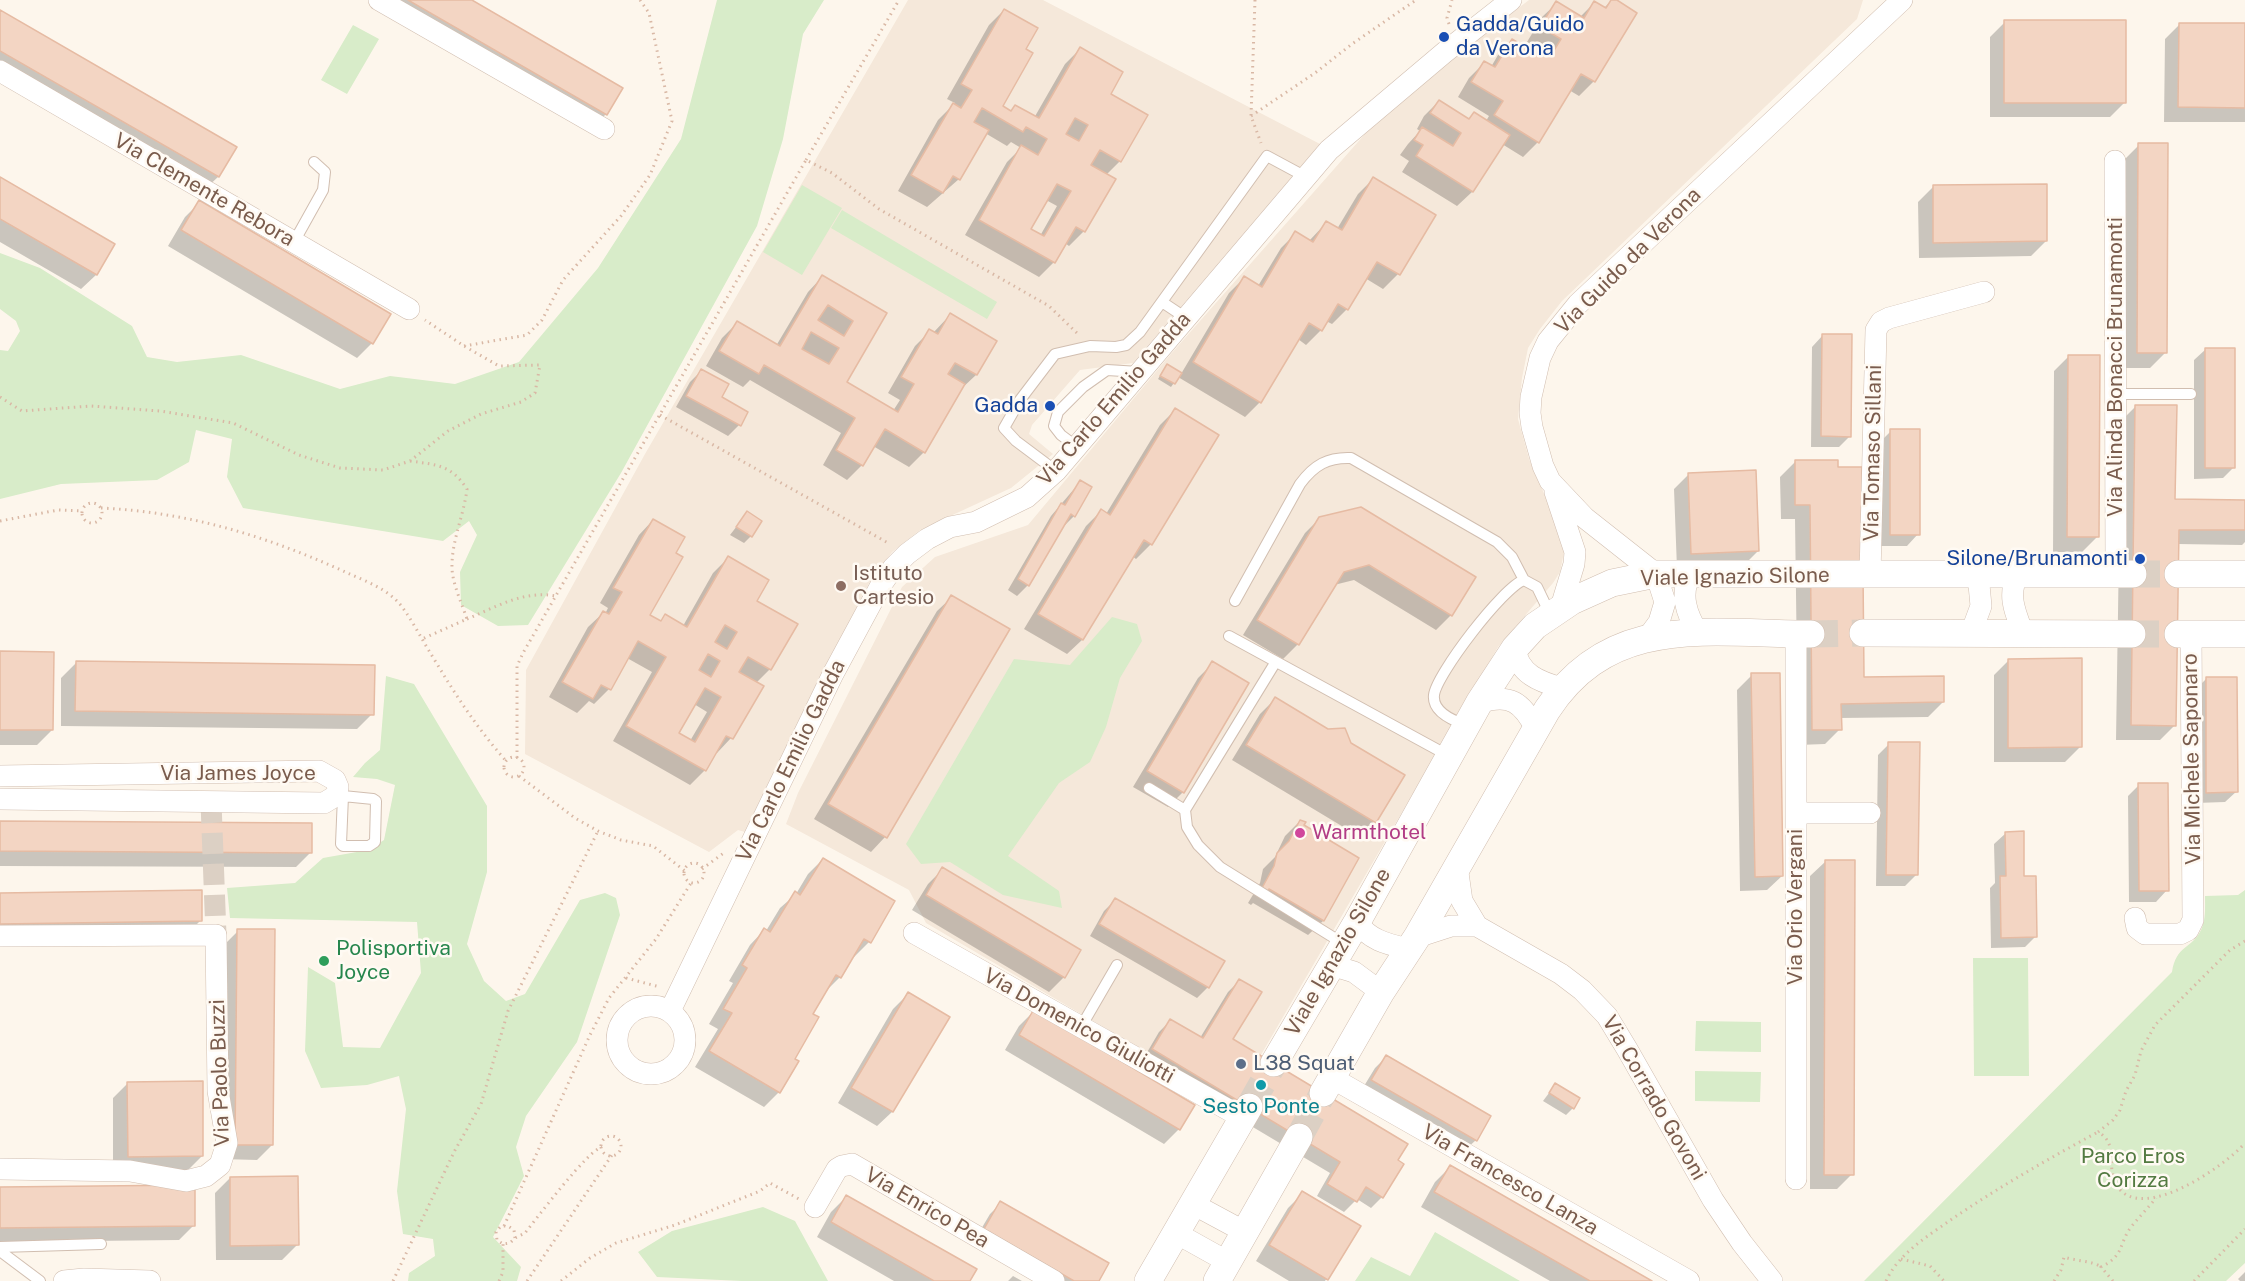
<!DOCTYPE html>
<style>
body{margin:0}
canvas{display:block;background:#fdf6ec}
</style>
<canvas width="2245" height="1281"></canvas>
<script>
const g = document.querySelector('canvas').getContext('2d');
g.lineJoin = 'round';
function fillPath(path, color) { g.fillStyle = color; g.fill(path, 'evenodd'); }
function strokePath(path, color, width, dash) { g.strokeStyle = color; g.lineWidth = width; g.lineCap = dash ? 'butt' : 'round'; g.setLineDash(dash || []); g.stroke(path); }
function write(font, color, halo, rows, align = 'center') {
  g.font = font + ' "Public Sans",sans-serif'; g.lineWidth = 5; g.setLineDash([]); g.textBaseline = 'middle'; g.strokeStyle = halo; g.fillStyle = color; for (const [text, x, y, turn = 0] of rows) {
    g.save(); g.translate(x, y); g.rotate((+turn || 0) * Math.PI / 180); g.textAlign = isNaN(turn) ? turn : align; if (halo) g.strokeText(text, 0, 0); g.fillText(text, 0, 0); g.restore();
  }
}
const residential = new Path2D(`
 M908,0H1043L1320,144L1133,363L1080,370L1032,425L1029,434L1053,454L1011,488L920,530L892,552L869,583L745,832L738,830L709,852L525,754L526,670L645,454Z
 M1529,0H1863L1857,19L1562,301L1540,329L1528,348L1522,378L1518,419L1529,459L1556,521L1565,547L1560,572L1553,583L1498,647L1233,1103L926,923L909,890L786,824L798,793L902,587L935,557L1028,525L1170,355L1387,109Z`);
const green = new Path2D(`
 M717,0H824L803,34L783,139L757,226L621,473L528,625L498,626L461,605L460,572L477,535L469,521L443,541L243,508L227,477L232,439L196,430L189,462L157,480L61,484L0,499V350L8,351L20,331L16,321L0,309V253L40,268L132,326L147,357L177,362L241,355L340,389L390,376L455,384L519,362L598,268L681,139Z
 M353,25L379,39L347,94L321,80Z
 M802,185L842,208L802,275L763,252Z
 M842,210L997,302L987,319L831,228Z
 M1112,617L1137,624L1142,641L1120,678L1106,727L1090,762L1059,783L1008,856L1059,891L1062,908L1003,895L950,862L921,864L906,844L1014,659L1070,665Z
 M386,676L414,684L487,806V872L467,944L484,981L506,1001L525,994L580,900L605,893L616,898L620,915L577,1042L526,1116L516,1147L524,1176L493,1237L521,1267L517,1281H408L409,1273L435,1256L433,1239L403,1234L397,1191L406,1109L399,1076L367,1085L321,1088L305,1051L308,967L335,983L343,1047L380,1048L421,973L417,922L230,918L227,888L295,883L323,858L368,850L384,840L395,785L377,779L353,777L365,763L380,750Z
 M2245,890V1263L2226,1281H1864L2172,972C2176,945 2192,949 2201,930C2206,920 2205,907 2205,896L2238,895Z
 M1973,958H2028L2029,1076H1974Z
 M1696,1021L1761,1022V1052L1695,1051Z
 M1695,1071L1761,1072L1760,1102L1695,1101Z
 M763,1207L795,1221L828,1281H742L657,1277L638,1252L672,1231Z
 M1435,1232L1520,1281H1355L1371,1257L1410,1276Z`);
const shadow = new Path2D(`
 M368,0H469L621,88L606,114L591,129Z
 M1612,0L1635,13L1594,81L1579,96L1569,90L1538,142L1523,157L1502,144L1472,192L1457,206L1402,172L1409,161L1400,155L1408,144L1420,131L1417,129L1424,116L1439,101L1468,120L1474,114L1486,121L1489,116L1458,97L1469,78L1484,63L1491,67L1498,55L1513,40L1530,51L1535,47L1527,42L1542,17L1557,3L1580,17L1594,3L1603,9Z
 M1004,10L1024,49L1001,107L1010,112L1034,118L1065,64L1080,49L1109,94L1120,161L1106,175L1084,231L1069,246L1065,243L1054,262L1039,277L965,235L1007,162L1021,148L1011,142L1007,146L985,133L959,179L927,207L898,191L938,120L955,103L947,99L989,25ZM1046,200L1057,206L1040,236L1029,229Z
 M0,12L218,177L203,191L0,74Z
 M2005,22L2125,102L2110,117H1990V37Z
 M2180,24H2245V122H2164L2165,39Z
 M2139,145L2165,353L2150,368H2123L2124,160Z
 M0,178L113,245L96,275L81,289L0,242Z
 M1373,179L1398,274L1383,289L1365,278L1347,309L1332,324L1326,321L1321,330L1306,345L1298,339L1260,402L1245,417L1178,377L1171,387L1158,379L1164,369L1181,374L1229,293L1244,278L1258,286L1281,248L1296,233L1309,241L1326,223L1337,229L1358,194Z
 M1933,187L2046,241L2031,256L1919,258L1918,202Z
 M200,202L372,343L357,358L168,246L185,217Z
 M822,277L885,313L844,383L893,411L900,400L888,393L915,346L930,331L933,333L950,315L976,375L961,389L924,452L909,467L873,446L862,465L847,480L823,465L841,433L750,380L743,387L706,366L722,338L737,323L776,346L808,292Z
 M1823,335L1850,436L1839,447H1811L1812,347Z
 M2206,349L2234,467L2223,478L2194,479V360Z
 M2069,356L2097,537L2082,552H2053L2054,371Z
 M701,371L739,425L728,436L676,407L690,382Z
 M2136,406L2174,501H2245V542L2242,545L2177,544L2175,725L2160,740H2116L2121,421Z
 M1175,410L1151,544L1136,559L1132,556L1082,640L1067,654L1024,629L1086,526L1101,511L1106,514L1160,425Z
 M1891,431L1918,534L1907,546H1880V442Z
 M1837,461L1862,678L1943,702L1928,717L1840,718V729L1825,744L1798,745L1795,519H1781L1780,477L1795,462Z
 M1689,474L1758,551L1743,566L1677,569L1674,489Z
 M1080,482L1074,516L1063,527L1028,585L1017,596L1008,590L1051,516Z
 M747,513L751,536L744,543L730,535Z
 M1320,518L1451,615L1436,630L1354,580L1334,585L1298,644L1283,659L1243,635L1305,533Z
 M653,520L674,554L648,615L660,622L666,616L683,626L713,573L728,558L755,601L770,669L756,683L762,686L731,738L717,753L715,752L705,770L690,785L613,741L652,672L627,658L609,689L594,704L589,701L577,713L549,697L588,627L603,613L605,614L608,608L600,603L639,535ZM694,704L707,712L690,741L677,734Z
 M952,597L1008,630L885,837L871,852L814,819L937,611Z
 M0,653L52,730L37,745H0Z
 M2009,660L2080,747L2065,762H1994V675Z
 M76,663L372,714L357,729L61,726V678Z
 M1213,663L1183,792L1168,807L1133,787L1198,678Z
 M1752,675L1782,876L1767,890L1740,891L1737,690Z
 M2206,679L2237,791L2225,802L2196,803L2195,690Z
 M1275,699L1403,776L1374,822L1360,837L1232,760L1260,714Z
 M1889,744L1916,875L1905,886H1876L1878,755Z
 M2139,785L2167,890L2156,902H2129L2128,796Z
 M1300,821L1302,826L1357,859L1323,921L1308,935L1253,903L1251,905L1248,903L1260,883L1263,869L1275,857L1285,836Z
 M0,823L311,852L296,867L0,866Z
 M2006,833L2023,877L2036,936L2025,947L1991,948L1990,888L1995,883L1994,844Z
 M823,859L893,901L869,942L854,957L852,956L840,977L825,992L811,1014L779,1092L764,1107L695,1067L718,1029L709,1024L733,983L729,981L750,945L764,930L766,931L780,908L796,894L808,874Z
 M1825,862L1852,1174L1837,1189H1810V876Z
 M943,869L1064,977L1049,992L912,910L928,884Z
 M0,895L201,920L186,935L0,938Z
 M1115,900L1208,987L1197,998L1090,936L1104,911Z
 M238,931L272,1145L257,1160L221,1159L223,946Z
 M1239,981L1231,1040L1396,1161L1382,1197L1371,1208L1357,1199L1344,1212L1317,1196L1330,1173L1142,1061L1159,1032L1170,1021L1200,1038L1228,992Z
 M908,994L892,1112L877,1126L838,1103L893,1009Z
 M1034,1011L1193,1106L1179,1129L1164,1144L1005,1050L1019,1026Z
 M1386,1057L1476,1140L1464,1151L1361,1091L1375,1068Z
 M128,1083L202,1156L187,1171H113V1098Z
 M1555,1085L1573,1108L1566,1115L1543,1101Z
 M1450,1167L1649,1281H1550L1421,1207L1435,1182Z
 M230,1178L297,1245L282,1260H216L215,1193Z
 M0,1188L194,1225L179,1240L0,1242Z
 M1303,1193L1358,1226L1325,1281H1289L1256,1261L1288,1208Z
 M846,1197L968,1281H894L817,1237L831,1212Z
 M1001,1203L1097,1281H1044L974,1241L990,1214Z
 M2245,1272V1281H2240L2238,1279Z
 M1013,1276L1022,1281H1008Z`);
const building = new Path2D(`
 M408,0H472L623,88L607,115Z
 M1611,0H1617L1637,13L1595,82L1581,74L1539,143L1494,115L1503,101L1471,82L1484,61L1495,67L1512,39L1532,51L1537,42L1553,52L1561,39L1540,27L1556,1L1584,18L1594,1L1606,8Z
 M1004,9L1038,28L1026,49L1033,53L1003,106L1011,111L1015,105L1039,118L1080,47L1123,72L1111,94L1148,115L1121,162L1100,150L1091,165L1116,179L1085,232L1076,227L1055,263L979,220L1021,145L1038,155L1047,139L1026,127L1023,132L982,108L974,122L989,130L960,180L953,176L943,193L911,175L953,103L961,108L972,90L961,84ZM1075,118L1088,125L1079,141L1066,134ZM1057,184L1071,191L1044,236L1031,229Z
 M0,10L237,147L219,177L0,51Z
 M2004,20H2126V103H2004Z
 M2179,23H2245V108L2178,107Z
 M1439,100L1469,119L1474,112L1510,135L1473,192L1416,156L1423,145L1414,140L1422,127L1453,146L1461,133L1430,113Z
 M2138,143H2168L2167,353H2137Z
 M0,177L115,244L97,275L0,219Z
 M1373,177L1436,215L1400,275L1377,262L1348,310L1338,304L1322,331L1309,323L1261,403L1193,362L1244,276L1262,287L1295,231L1313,242L1326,221L1342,230Z
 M2047,184V241L1933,243V185Z
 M199,200L391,314L373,344L181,230Z
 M822,275L887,313L847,382L898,412L914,384L901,377L929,329L938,334L950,313L997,341L977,375L955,363L948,374L965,384L925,453L885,429L863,466L836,450L855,418L764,365L759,374L719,351L737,321L780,346ZM828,305L853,321L844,336L818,320ZM811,332L839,348L829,364L802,349Z
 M1822,334H1852L1851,437L1821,436Z
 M2205,348H2235V468H2205Z
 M2068,355H2100L2099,537H2067Z
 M1167,364L1182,373L1175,384L1160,376Z
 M701,369L729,384L722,397L748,412L741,426L686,396Z
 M2135,405H2177L2175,499L2245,500V530H2179L2176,726L2131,725Z
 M1175,408L1219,435L1152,545L1144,540L1083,640L1038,614L1101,509L1110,515Z
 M1890,429H1920V535H1890Z
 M1795,460H1838V467H1862L1864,677L1944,676V702L1841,704L1842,730H1812L1810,505H1795Z
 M1756,470L1759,551L1691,554L1688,473Z
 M1080,480L1092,487L1075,517L1071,514L1029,586L1018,579L1061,503L1065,505Z
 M1361,507L1476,577L1452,616L1369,565L1344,572L1299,645L1257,620L1319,517Z
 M747,511L762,521L752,537L736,527Z
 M653,519L685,537L676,553L683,557L650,615L661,621L665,614L687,627L728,556L769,580L757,601L798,624L771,670L748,657L739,672L764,686L733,739L726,736L706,771L626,726L666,657L638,641L611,690L601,685L593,699L562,682L603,611L609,614L622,592L613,588ZM725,625L737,632L727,649L715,642ZM708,654L720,661L711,677L699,670ZM705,688L721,697L695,742L679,733Z
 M951,595L1010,629L887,838L828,804Z
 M0,651L54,652L53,730H0Z
 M2082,658V747L2008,748V659Z
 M76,661L375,665L374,715L75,711Z
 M1212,661L1249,683L1184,793L1147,771Z
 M1751,673H1780L1783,876L1755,877Z
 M2206,677H2237L2238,792L2206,793Z
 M1275,697L1328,729L1345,728L1351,743L1405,775L1376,823L1246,745Z
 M1888,742H1920L1918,875H1886Z
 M2138,783H2168L2169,891H2139Z
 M1300,820L1306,822L1304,825L1359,858L1324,921L1269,889L1267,892L1262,888L1274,866L1277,853L1289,841Z
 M0,821L312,823V853L0,851Z
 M2024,831V876H2036L2037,937L2001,938L2000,876H2006L2005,832Z
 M823,858L895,901L871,943L864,939L841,978L836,975L813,1014L819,1017L795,1059L799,1061L780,1093L709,1051L732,1013L723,1009L747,968L742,965L764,928L770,932L795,891L800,895Z
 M1825,860H1855L1854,1175H1824Z
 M942,867L1081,950L1065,978L926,895Z
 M202,890V921L0,924V893Z
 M1115,898L1225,961L1209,988L1099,924Z
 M237,929H275L273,1145H235Z
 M1239,979L1262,992L1233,1039L1408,1144L1398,1160L1404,1164L1383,1198L1366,1187L1357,1202L1327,1184L1340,1162L1152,1049L1170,1019L1203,1038Z
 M908,992L950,1017L893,1112L851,1088Z
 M1034,1009L1195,1105L1180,1130L1019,1035Z
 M1386,1055L1491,1116L1477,1141L1371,1080Z
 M203,1081V1156L128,1157L127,1082Z
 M1555,1083L1580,1098L1574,1109L1549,1093Z
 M1450,1165L1652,1281H1590L1434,1192Z
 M298,1176L299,1245L230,1246V1177Z
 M195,1185V1226L0,1228V1187Z
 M1302,1191L1361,1226L1328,1280L1269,1245Z
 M846,1195L977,1269L970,1281H934L831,1222Z
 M1000,1201L1109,1263L1099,1281H1074L984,1229Z`);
const minorTunnel = new Path2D(`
 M211,802L216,935`);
const tertiaryTunnel = new Path2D(`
 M2133,574H2178
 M1811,634L1863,633
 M2132,634H2178
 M1249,1107L1274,1063
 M1299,1137L1323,1093`);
const path = new Path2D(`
 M1255,0L1251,116L1261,143
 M1449,24L1447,18L1452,0
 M1251,116L1315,73L1352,44L1416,0
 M806,160L899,0
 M464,346L527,335L542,320L563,280L621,216L650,175L672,121L649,13L640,0
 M0,397L22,411L91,406L160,411L233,423L299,455L340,468L383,470L410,461L448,431L481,414L521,402L535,393L540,365L499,366L464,346L425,320
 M660,415L890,544
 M410,461C438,465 451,465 467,489C464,515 451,542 452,569C453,585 462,604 467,619L422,639
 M82 513a10 10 0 1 1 20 0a10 10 0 1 1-20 0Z
 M101,508C187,512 263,535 341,570C360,579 382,586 397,601C408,612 422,640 431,654C455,694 476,727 507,762
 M0,521L58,510L83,511
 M467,619C496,607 524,590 556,596
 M504 767a10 10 0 1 1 20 0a10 10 0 1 1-20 0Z
 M517,758V666L523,653L806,160L832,173L879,209L1049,306L1079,335
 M519,776L575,818L598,831L621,840L653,846L685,871
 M684 873a10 10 0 1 1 20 0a10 10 0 1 1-20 0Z
 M702,869L725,852
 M2245,941L2230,950L2155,1025L2141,1051L2135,1075L2126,1091L2120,1110L2113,1120L2098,1132C2120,1144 2105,1168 2117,1186C2142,1224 2225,1166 2245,1143
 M626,978L660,987
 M601 1146a10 10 0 1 1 20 0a10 10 0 1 1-20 0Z
 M504,1226L590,1035L609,998L656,939L691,883
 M515,1238L514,1230L508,1226H501L496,1232L497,1240L503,1244L510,1243L515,1238L525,1233C537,1218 588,1150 602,1147
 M1901,1259L1930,1266L1944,1281
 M393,1281L454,1152L481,1104L508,1011L598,831
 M499,1281L503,1272V1244
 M527,1281L612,1155
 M561,1281L590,1258L616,1243L675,1225L760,1191L770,1183L799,1199
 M1886,1281C1899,1253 1928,1236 1952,1219C1999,1187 2048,1159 2098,1132
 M2054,1281L2061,1270L2064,1257C2076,1261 2093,1261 2101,1267
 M2113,1281L2101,1267C2125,1255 2118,1245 2131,1227C2139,1217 2148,1208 2156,1198
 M2194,1281L2245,1229`);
const service = new Path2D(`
 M294,242L323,190L325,172L314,162
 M1162,302L1186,318
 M2116,394H2191
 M1077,447L1061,435L1054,426L1058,412L1083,387L1107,370L1139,372
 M1056,471L1016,441L1004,428L1020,400L1055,354L1090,346L1116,347L1126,345L1140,332L1267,156L1306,177
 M1235,601L1300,484C1314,465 1328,457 1351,458L1497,542L1512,557L1524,580
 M1229,636L1449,756
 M1466,725C1454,721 1432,712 1434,695C1436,675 1503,587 1524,580L1537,587L1550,614
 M1149,788L1185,810L1275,663
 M343,796L373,799L376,801L375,842L369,846H343L341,844Z
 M1185,810L1187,827L1198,845L1220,867L1344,944
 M1081,1027L1117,965
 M0,1247L101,1244
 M0,1251L40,1281`);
const minor = new Path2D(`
 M379,0L604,129
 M0,71L409,309
 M2115,161L2116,574
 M1555,492L1575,552L1574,564L1561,607
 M1690,574C1680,595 1686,613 1698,633
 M2018,574C2007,595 2015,612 2023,633
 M1870,575L1876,330L1881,322L1889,318L1984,292
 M1971,633L1981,606L1978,574
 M1648,637L1659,622L1665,602L1656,574L1585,518L1550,481L1543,466L1532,427L1530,413L1531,397L1540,358L1548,341L1578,304L1902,0
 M1515,648C1518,674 1540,682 1562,688
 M1479,703C1510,693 1522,702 1536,729
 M0,776L319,771L335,780L338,787L337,795L324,803L0,799
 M1796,813H1870
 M1457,866L1462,901L1477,926L1561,974L1582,990L1607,1016L1627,1049L1713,1200L1742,1243L1772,1281
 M2135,918L2137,928L2145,934H2180L2188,930L2193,920L2191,634
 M1357,922C1369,940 1387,944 1408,949
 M914,933L1243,1118
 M0,936L216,935L218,1091L227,1143L220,1165L206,1176L186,1181L130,1171L0,1169
 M1417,937L1451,926H1477
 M1331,965L1354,972L1381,992
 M617 1040a34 34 0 1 1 68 0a34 34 0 1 1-68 0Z
 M670,1011L833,674L881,585L893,568L907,554L927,539L950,527L976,522L1027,497L1056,471L1329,150L1445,52L1511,0
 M1332,1078L1689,1281
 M1796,1179V634
 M1193,1204L1245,1232
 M815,1207L837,1169L842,1166L852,1164L1054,1281
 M1176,1233L1228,1262
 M64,1281L84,1279L150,1281`);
const tertiary = new Path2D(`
 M2178,574H2245
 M1863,633L2132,634
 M2178,634H2245
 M1274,1063L1357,922L1479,703L1515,648L1535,626L1572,601L1612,583L1656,574H2133
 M1323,1093L1381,992L1417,937L1547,710C1611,612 1710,634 1811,634
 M1148,1281L1249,1107
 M1217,1281L1299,1137`);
const markers = [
 [1444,37,6,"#1a4fb4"],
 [1050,406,6,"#1a4fb4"],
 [2140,559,6,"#1a4fb4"],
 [841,586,6,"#8d6e63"],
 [1300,833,6,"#d1479c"],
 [324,961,6,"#2e9e5b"],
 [1241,1064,6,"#5c6f8a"],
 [1261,1085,6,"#0f9aa8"]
];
const transitNames = [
 ["Gadda/Guido",1456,25,"left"],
 ["da Verona",1456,49,"left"],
 ["Gadda",1038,406],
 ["Silone/Brunamonti",2128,559]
];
const streetNames = [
 ["Via Clemente Rebora",204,190,30],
 ["Via Guido da Verona",1628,261,-45],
 ["Via Alinda Bonacci Brunamonti",2116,367,-90],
 ["Via Carlo Emilio Gadda",1114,399,-49],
 ["Via Tomaso Sillani",1873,453,-89],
 ["Viale Ignazio Silone",1735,577,-1],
 ["Via Michele Saponaro",2192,759,-91],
 ["Via Carlo Emilio Gadda",791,761,-64],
 ["Via James Joyce",238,774],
 ["Via Orio Vergani",1796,907,-90],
 ["Viale Ignazio Silone",1338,952,-60],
 ["Via Domenico Giuliotti",1079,1026,29],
 ["Via Paolo Buzzi",220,1073,-92],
 ["Via Corrado Govoni",1654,1098,60],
 ["Via Francesco Lanza",1510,1180,30],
 ["Via Enrico Pea",927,1208,30]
];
const educationNames = [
 ["Istituto",853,574],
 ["Cartesio",853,598]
];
const hotelNames = [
 ["Warmthotel",1312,833]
];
const leisureNames = [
 ["Polisportiva",336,949],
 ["Joyce",336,973]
];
const serviceNames = [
 ["L38 Squat",1253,1064]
];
const cultureNames = [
 ["Sesto Ponte",1261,1107]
];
const parkNames = [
 ["Parco Eros",2133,1157],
 ["Corizza",2133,1181]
];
fillPath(residential, '#f5e8da');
fillPath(green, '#d8ecc9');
fillPath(shadow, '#0003');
fillPath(building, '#f3d5c3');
strokePath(building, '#e6bba3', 1.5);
strokePath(minorTunnel, '#dcd0c4', 21, [21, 10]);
strokePath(tertiaryTunnel, '#dcd0c4', 27, [27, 14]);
strokePath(service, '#d1beb0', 12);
strokePath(minor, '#d1beb0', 22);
strokePath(tertiary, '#d1beb0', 28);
strokePath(path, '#d9b8a5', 3, [1.5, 4.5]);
strokePath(service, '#fff', 10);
strokePath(minor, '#fff', 21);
strokePath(tertiary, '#fff', 27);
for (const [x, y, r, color] of markers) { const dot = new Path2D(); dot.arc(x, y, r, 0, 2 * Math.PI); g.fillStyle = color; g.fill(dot); strokePath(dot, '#fffaf3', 2); }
write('21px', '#164399', '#fffaf3', transitNames, 'right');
write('21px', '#7a5c4d', '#fffaf3', streetNames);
write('21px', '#785e54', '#fffaf3', educationNames, 'left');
write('21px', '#b23c85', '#fffaf3', hotelNames, 'left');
write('21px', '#27864d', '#fffaf3', leisureNames, 'left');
write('21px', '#4e5e75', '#fffaf3', serviceNames, 'left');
write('21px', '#0d838f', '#fffaf3', cultureNames);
write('21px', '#537a41', '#fffaf3', parkNames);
</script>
